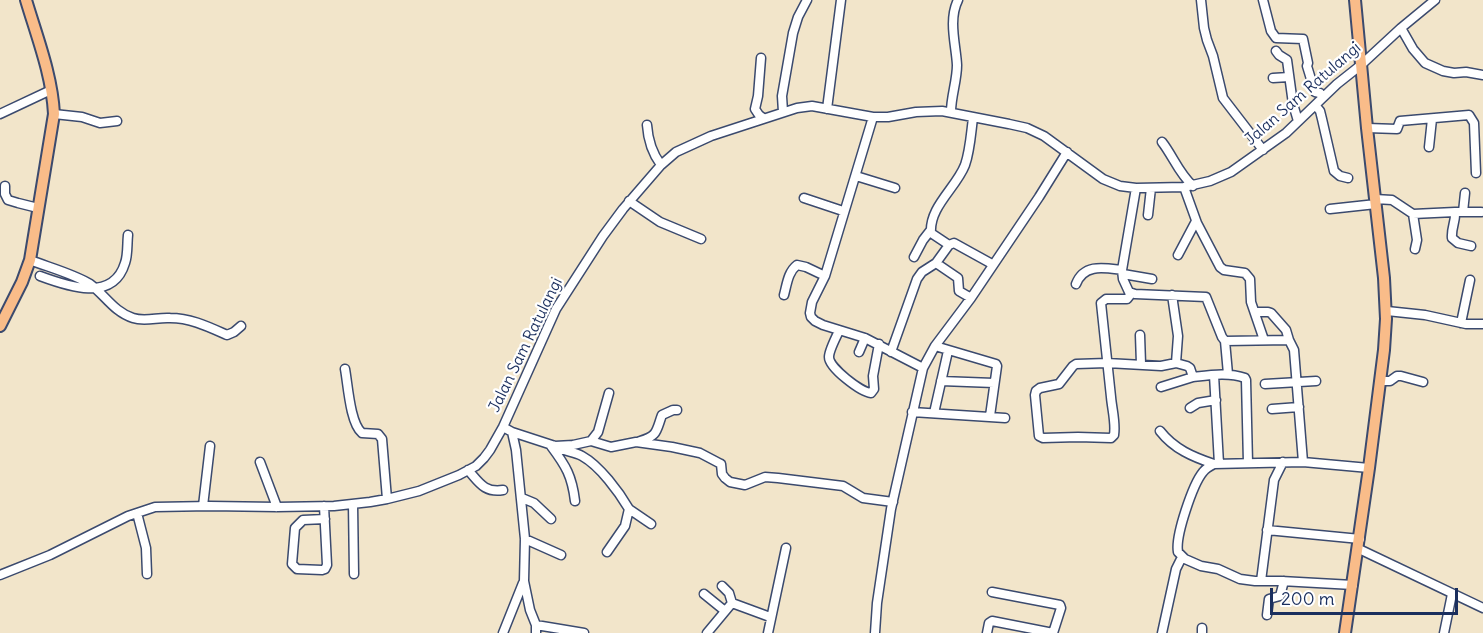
<!DOCTYPE html>
<style>
body{margin:0}
#map{position:relative;width:1483px;height:633px;overflow:hidden;background:#f2e5ca;font-family:Delius,sans-serif}
canvas{display:block}
.scale{position:absolute;left:1270px;top:588px;width:188px;height:27px;box-sizing:border-box;border:3px solid #1b2f5e;border-top:0;padding-left:8px;font-size:18px;line-height:21px;white-space:nowrap;color:#1b2f5e;-webkit-text-stroke:4px #fff;paint-order:stroke}
</style>
<div id="map">
<canvas width="1483" height="633"></canvas>
<div class="scale">200 m</div>
</div>
<script>
const g = document.querySelector('canvas').getContext('2d');
g.lineJoin = 'round';
function strokePath(path, color, width, dash) { g.strokeStyle = color; g.lineWidth = width; g.lineCap = dash ? 'butt' : 'round'; g.setLineDash(dash || []); g.stroke(path); }
function write(font, color, halo, rows, align = 'center') {
  g.font = font + ' Delius,sans-serif'; g.lineWidth = 4.5; g.setLineDash([]); g.textBaseline = 'middle'; g.strokeStyle = halo; g.fillStyle = color; for (const [text, x, y, turn = 0] of rows) {
    g.save(); g.translate(x, y); g.rotate((+turn || 0) * Math.PI / 180); g.textAlign = isNaN(turn) ? turn : align; if (halo) g.strokeText(text, 0, 0); g.fillText(text, 0, 0); g.restore();
  }
}
const minor = new Path2D(`
 M1201,0L1204,28L1207,40L1213,56L1223,98L1263,150
 M1263,0L1271,31L1276,38L1303,39L1308,63L1307,66L1314,89L1315,92L1320,93L1322,98
 M1401,28L1413,49L1425,63L1443,71L1454,73L1466,72L1483,75
 M1276,51L1279,55L1287,60L1293,104L1298,121
 M761,58L758,96L755,109L759,115L763,118
 M1273,78L1289,77
 M1315,105L1320,111L1322,119L1334,171L1340,176L1348,178
 M827,109L841,0
 M783,112L782,96L793,33L798,17L807,0
 M951,112C951,96 957,81 957,65C956,45 948,20 958,0
 M0,114L51,90
 M54,114L82,117L100,123L117,121
 M873,117L825,276L812,302L810,313L811,317L815,321L823,325L865,338L923,368
 M647,125C648,140 652,153 661,165
 M1367,128L1397,129L1400,121L1469,115L1474,123L1476,173
 M1162,142C1173,156 1179,174 1193,186
 M1429,147L1432,119
 M856,176L895,188
 M5,186V194L8,200L18,203L38,208
 M1184,187L1197,223L1220,267L1224,270L1245,273L1250,279L1251,302L1264,340
 M1136,188L1122,270L1123,279L1129,292L1135,294L1206,297L1222,337L1225,341L1289,340L1294,350L1303,462
 M804,198L843,211
 M1375,199L1392,200L1413,214L1455,212C1456,221 1451,228 1452,238L1458,243L1471,246
 M629,201L660,222L701,239
 M1330,209L1376,204
 M1455,212H1481
 M1463,212L1465,193
 M1413,214L1417,240L1415,249
 M1148,215L1151,188
 M949,245L931,233C929,207 956,188 965,165C970,151 971,133 973,118
 M1178,255L1196,221
 M914,257L923,240L930,231
 M30,260C48,267 74,274 90,284C105,295 114,312 133,318C145,322 158,317 170,318C191,318 209,327 227,335L234,332L241,326
 M936,263L958,278L959,291L971,298
 M1123,274L1152,279
 M40,276C67,286 113,303 125,263C128,255 127,244 128,235
 M1076,284C1084,263 1105,268 1122,270
 M1131,294L1127,299H1106L1101,303C1104,334 1108,366 1111,397C1112,409 1116,423 1114,435L1111,438L1078,437L1043,438L1039,436L1035,395L1036,391L1040,388L1059,384L1073,366L1076,364L1107,363L1161,366L1176,363L1187,366L1190,368L1193,377C1210,375 1229,372 1245,378L1246,380L1248,463
 M784,295C787,284 788,272 797,265L806,267L825,276
 M1172,295L1178,336L1176,363
 M1387,311L1425,315L1466,324H1483
 M1255,312H1268L1271,313L1286,330L1289,340
 M1461,323L1470,280
 M839,331C836,337 829,351 829,357C829,368 861,392 871,393L874,389L873,376L879,344
 M1140,335L1141,364
 M1225,341L1228,374
 M935,346L996,364L997,366L990,416
 M859,352L865,338
 M891,352L917,279L922,272L936,263L949,245L954,243L992,264
 M345,369C348,385 350,423 362,433L378,434L382,439L387,499
 M1214,375L1219,464
 M941,381L994,383
 M1380,381H1390L1397,376H1401L1423,382
 M1265,384L1316,381
 M1161,387L1193,377
 M1190,408L1198,403L1216,400
 M1272,409L1299,407
 M912,412L1005,418
 M934,413L948,351
 M503,427L512,432L516,450L525,539L524,581L530,610L536,625V633
 M1160,431C1174,449 1193,457 1214,464
 M512,432L555,446L573,445L591,441L598,432L609,393
 M591,441L611,447L636,442L672,447L700,453L719,463L721,464L722,474L725,478L730,482L745,485L765,477L778,478L843,486L863,498L893,502
 M640,441C658,436 656,431 662,415L673,410H677
 M551,446C566,466 572,476 575,501
 M555,446C564,452 573,451 582,456C600,466 619,492 629,509L625,526L607,552
 M260,462L277,507
 M468,470C479,482 484,493 503,490
 M522,498L534,503L551,519
 M353,504L354,574
 M203,506L210,446
 M324,506L327,565L325,569L322,570L297,569L292,564L295,528L303,520L325,519
 M629,509L651,524
 M137,513L146,548L147,574
 M1267,530L1360,539
 M525,539L561,555
 M1359,549L1483,608
 M0,575L50,555L128,516L155,507L210,506L277,507L334,506L370,502L387,499L419,491L459,475L476,466L484,458L490,450L503,427L556,309L603,236L623,209L661,165L676,152L711,136L797,108L812,106L873,117H888L916,112L942,111L1009,124L1027,128L1044,136L1103,179L1120,186L1136,188L1184,187L1210,181L1231,172L1286,133L1337,84L1361,65L1401,28L1435,0
 M1261,581L1274,480L1283,462
 M1353,585L1281,581H1255L1240,579L1218,569L1201,566L1185,559L1178,552C1175,536 1193,484 1203,472C1206,468 1210,466 1214,464L1303,462L1369,468
 M722,586L729,593L732,603
 M992,592L1060,605L1061,608L1053,633
 M704,594L725,611
 M1267,615L1269,599L1280,596L1284,581
 M536,625L584,633
 M503,633L523,583
 M707,633L732,603L770,617
 M768,633L786,548
 M875,633L877,603L891,509L923,368L935,346L971,298L1039,197L1067,152
 M987,633L989,623L992,621L1053,633
 M1162,633L1176,569L1182,557
 M1202,633V628
 M1444,633L1452,594`);
const major = new Path2D(`
 M0,326L22,282L30,260L54,114C52,75 37,37 26,0
 M1345,633L1369,468L1384,350L1386,319L1384,278L1367,128L1355,0`);
const streetNames = [
 ["Jalan Sam Ratulangi",1303,94,-41],
 ["Jalan Sam Ratulangi",526,345,-64]
];
strokePath(minor, '#3b4a6e', 11);
strokePath(major, '#3b4a6e', 14);
strokePath(minor, '#fff', 8);
strokePath(major, '#f9bc89', 10);
write('16px', '#1b2f5e', '#fff', streetNames);
</script>
